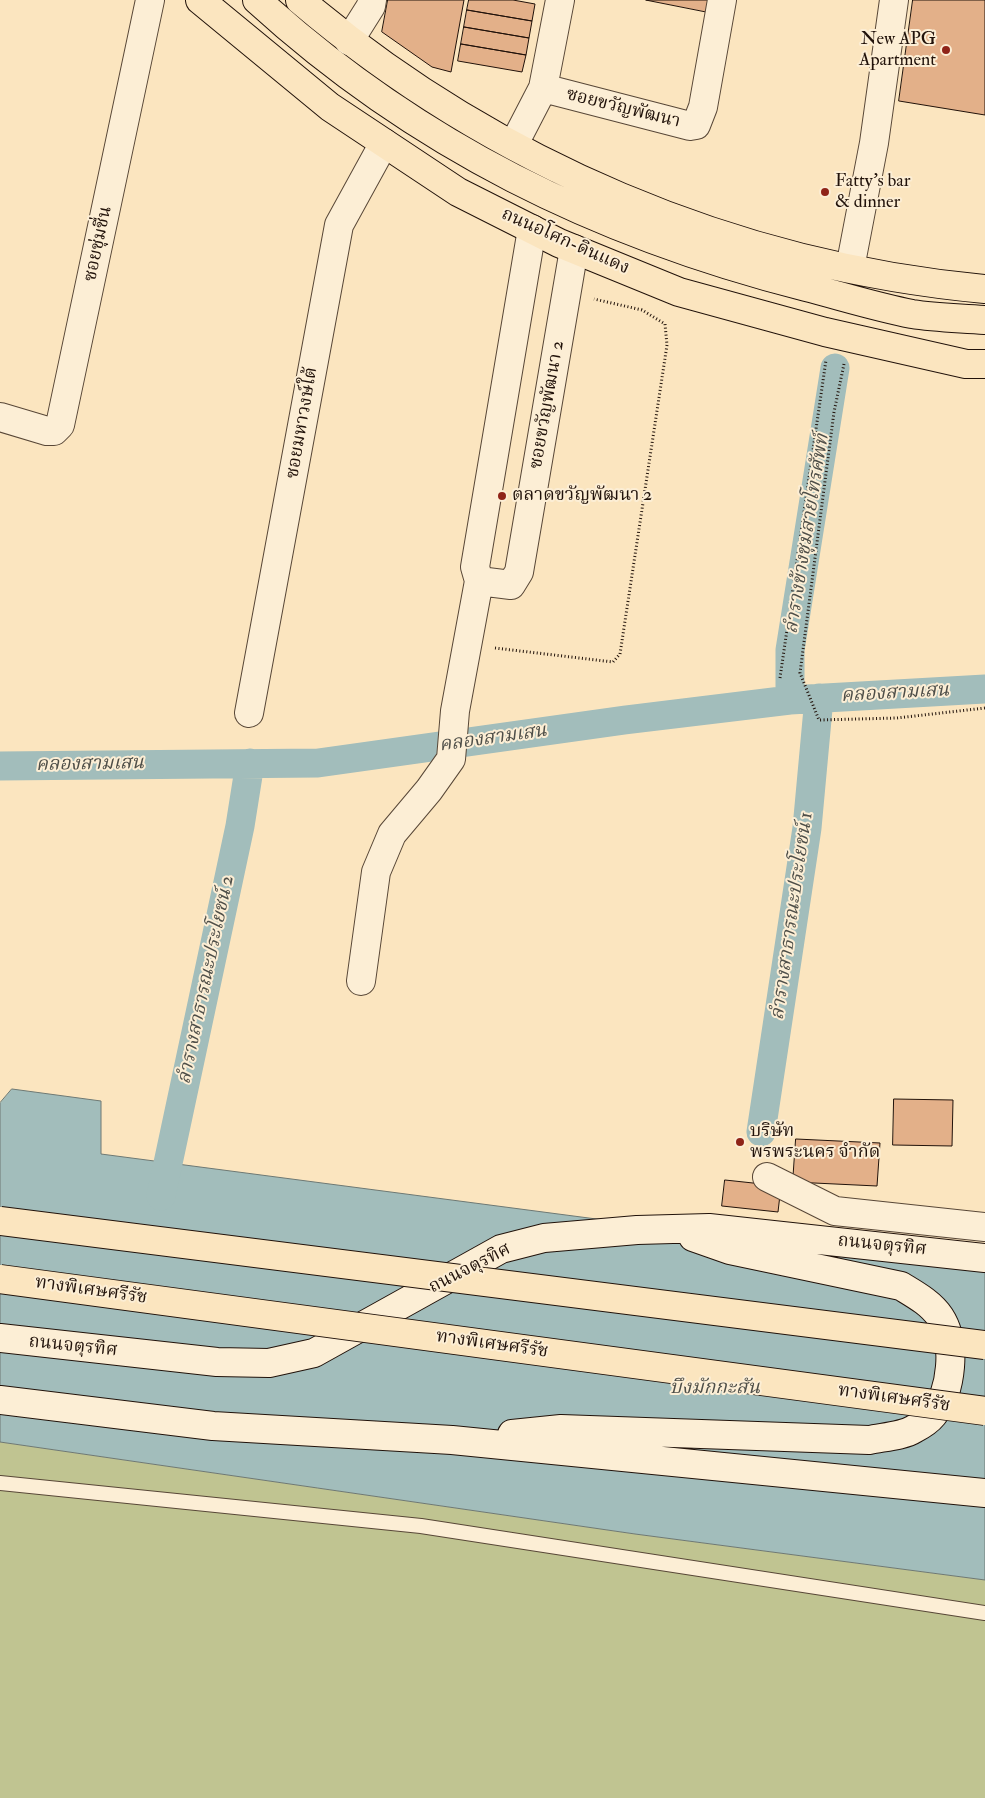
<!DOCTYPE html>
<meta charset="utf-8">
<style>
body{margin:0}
canvas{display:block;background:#fbe5bf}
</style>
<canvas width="985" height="1798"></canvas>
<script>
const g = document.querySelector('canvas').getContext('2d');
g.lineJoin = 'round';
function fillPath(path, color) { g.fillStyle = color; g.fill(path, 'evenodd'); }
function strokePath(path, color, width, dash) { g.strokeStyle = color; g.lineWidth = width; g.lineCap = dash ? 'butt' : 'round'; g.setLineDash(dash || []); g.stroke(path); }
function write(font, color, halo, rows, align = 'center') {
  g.font = font + ' "IM FELL Double Pica","Noto Serif Thai",serif'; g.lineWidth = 4; g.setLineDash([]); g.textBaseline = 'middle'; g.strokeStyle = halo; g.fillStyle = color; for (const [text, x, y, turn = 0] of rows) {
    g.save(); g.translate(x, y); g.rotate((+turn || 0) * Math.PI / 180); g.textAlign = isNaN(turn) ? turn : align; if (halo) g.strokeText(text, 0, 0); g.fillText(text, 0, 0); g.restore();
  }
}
const green = new Path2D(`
 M0,1442L635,1534L985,1580V1798H0Z`);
const water = new Path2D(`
 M12,1089L101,1101V1154L985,1270V1580L635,1534L0,1442V1103Z`);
const canal = new Path2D(`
 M790,700V650L835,368
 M0,766L318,763L625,720L790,700L985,689
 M761,1132L807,828L819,698
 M161,1196L240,826L250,763`);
const building = new Path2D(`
 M388,0H464L451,72L432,67L382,32Z
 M469,0H513L535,4L532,21L467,10Z
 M646,0H710L708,12Z
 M913,0H985V115L899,101Z
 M467,10L532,21L529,38L464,27Z
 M464,27L529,38L526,55L461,44Z
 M461,44L526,55L522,72L458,61Z
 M894,1099L953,1100L952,1146L893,1145Z
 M796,1139L880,1143L877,1186L793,1182Z
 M725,1180L781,1186L778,1212L722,1206Z`);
const path = new Path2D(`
 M844,364L834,412L800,673L819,720L897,718L985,708
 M495,648L613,662L620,654L667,345L665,324L642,310L594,299
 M780,678L826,360`);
const service = new Path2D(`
 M0,1483L421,1526L985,1613`);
const minor = new Path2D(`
 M349,41L371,6L372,0
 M543,88L690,126L696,125L703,107L722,0
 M514,144L543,88L560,0
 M532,229L475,567L479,581L511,585L519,572L574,249
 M850,268L874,143L894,0
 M0,417L47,431H54L60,425L150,0
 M249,713L339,225L384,143
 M361,981L376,872L392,834L429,790L451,759L455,711L479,581
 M767,1177L835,1211L985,1227`);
const secondary = new Path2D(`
 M0,1338L217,1362L269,1363L314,1353L501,1249L544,1238L637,1230L709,1228L985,1258
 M0,1400L213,1426L452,1440L985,1493
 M512,1434L561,1429L869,1440C883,1437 903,1436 914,1429C920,1426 929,1420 933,1415C952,1391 957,1343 940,1317C931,1303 914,1294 901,1286L730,1250L693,1237`);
const primary = new Path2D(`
 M200,0L330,107L458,192L559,243L679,292L825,332L966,364H985
 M257,0C416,145 598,234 806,287C841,296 876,307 912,314C936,318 961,318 985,320
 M300,0C492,163 734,266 985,289`);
const motorwayBridge = new Path2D(`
 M0,1221L985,1345
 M0,1279L985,1411`);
const markers = [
 [946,50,5,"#8f2418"],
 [825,192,5,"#8f2418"],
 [502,496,5,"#8f2418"],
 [740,1142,5,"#8f2418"]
];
const poiNames = [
 ["New APG",936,40,"right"],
 ["Apartment",936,61,"right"],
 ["Fatty's bar",835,182],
 ["& dinner",835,203],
 ["ตลาดขวัญพัฒนา 2",512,496],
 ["บริษัท",750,1132],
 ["พรพระนคร จำกัด",750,1153]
];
const streetNames = [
 ["ซอยขวัญพัฒนา",623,109,14],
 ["ถนนอโศก-ดินแดง",565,242,24],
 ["ซอยชุ่มชื่น",99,244,-78],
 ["ซอยขวัญพัฒนา 2",548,405,-80],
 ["ซอยมหาวงษ์ใต้",303,423,-80],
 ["ถนนจตุรทิศ",882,1246,6],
 ["ถนนจตุรทิศ",470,1269,-27],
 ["ทางพิเศษศรีรัช",91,1291,8],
 ["ทางพิเศษศรีรัช",492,1345,8],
 ["ถนนจตุรทิศ",73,1347,6],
 ["ทางพิเศษศรีรัช",894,1399,8]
];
const waterNames = [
 ["ลำรางข้างชุมสายโทรศัพท์",808,534,-81],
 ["คลองสามเสน",895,694,-3],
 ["คลองสามเสน",493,739,-8],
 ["คลองสามเสน",90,765,-1],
 ["ลํารางสาธารณะประโยชน์ 1",793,916,-82],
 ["ลํารางสาธารณะประโยชน์ 2",207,980,-78],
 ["บึงมักกะสัน",715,1389]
];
fillPath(green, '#c0c491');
fillPath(water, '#a2bdbb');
strokePath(water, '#6e7974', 1);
strokePath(canal, '#a2bdbb', 29);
fillPath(building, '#e3b089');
strokePath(building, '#21120a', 1);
strokePath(service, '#584737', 16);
strokePath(minor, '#584737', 30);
strokePath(secondary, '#21120a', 30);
strokePath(primary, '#21120a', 30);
strokePath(path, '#21120a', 3, [1, 2.5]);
strokePath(service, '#fceed5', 14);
strokePath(minor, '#fceed5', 28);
strokePath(secondary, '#fceed5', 28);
strokePath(primary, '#fbe5bf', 28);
strokePath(motorwayBridge, '#21120a', 30, []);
strokePath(motorwayBridge, '#fbe5bf', 28);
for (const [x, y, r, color] of markers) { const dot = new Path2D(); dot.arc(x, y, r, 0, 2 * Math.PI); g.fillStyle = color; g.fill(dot); strokePath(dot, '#fceed5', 2); }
write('18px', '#21120a', '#fceed5', poiNames, 'left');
write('18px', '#21120a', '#fceed5', streetNames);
write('italic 19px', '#4e4e48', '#fceed5', waterNames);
</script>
